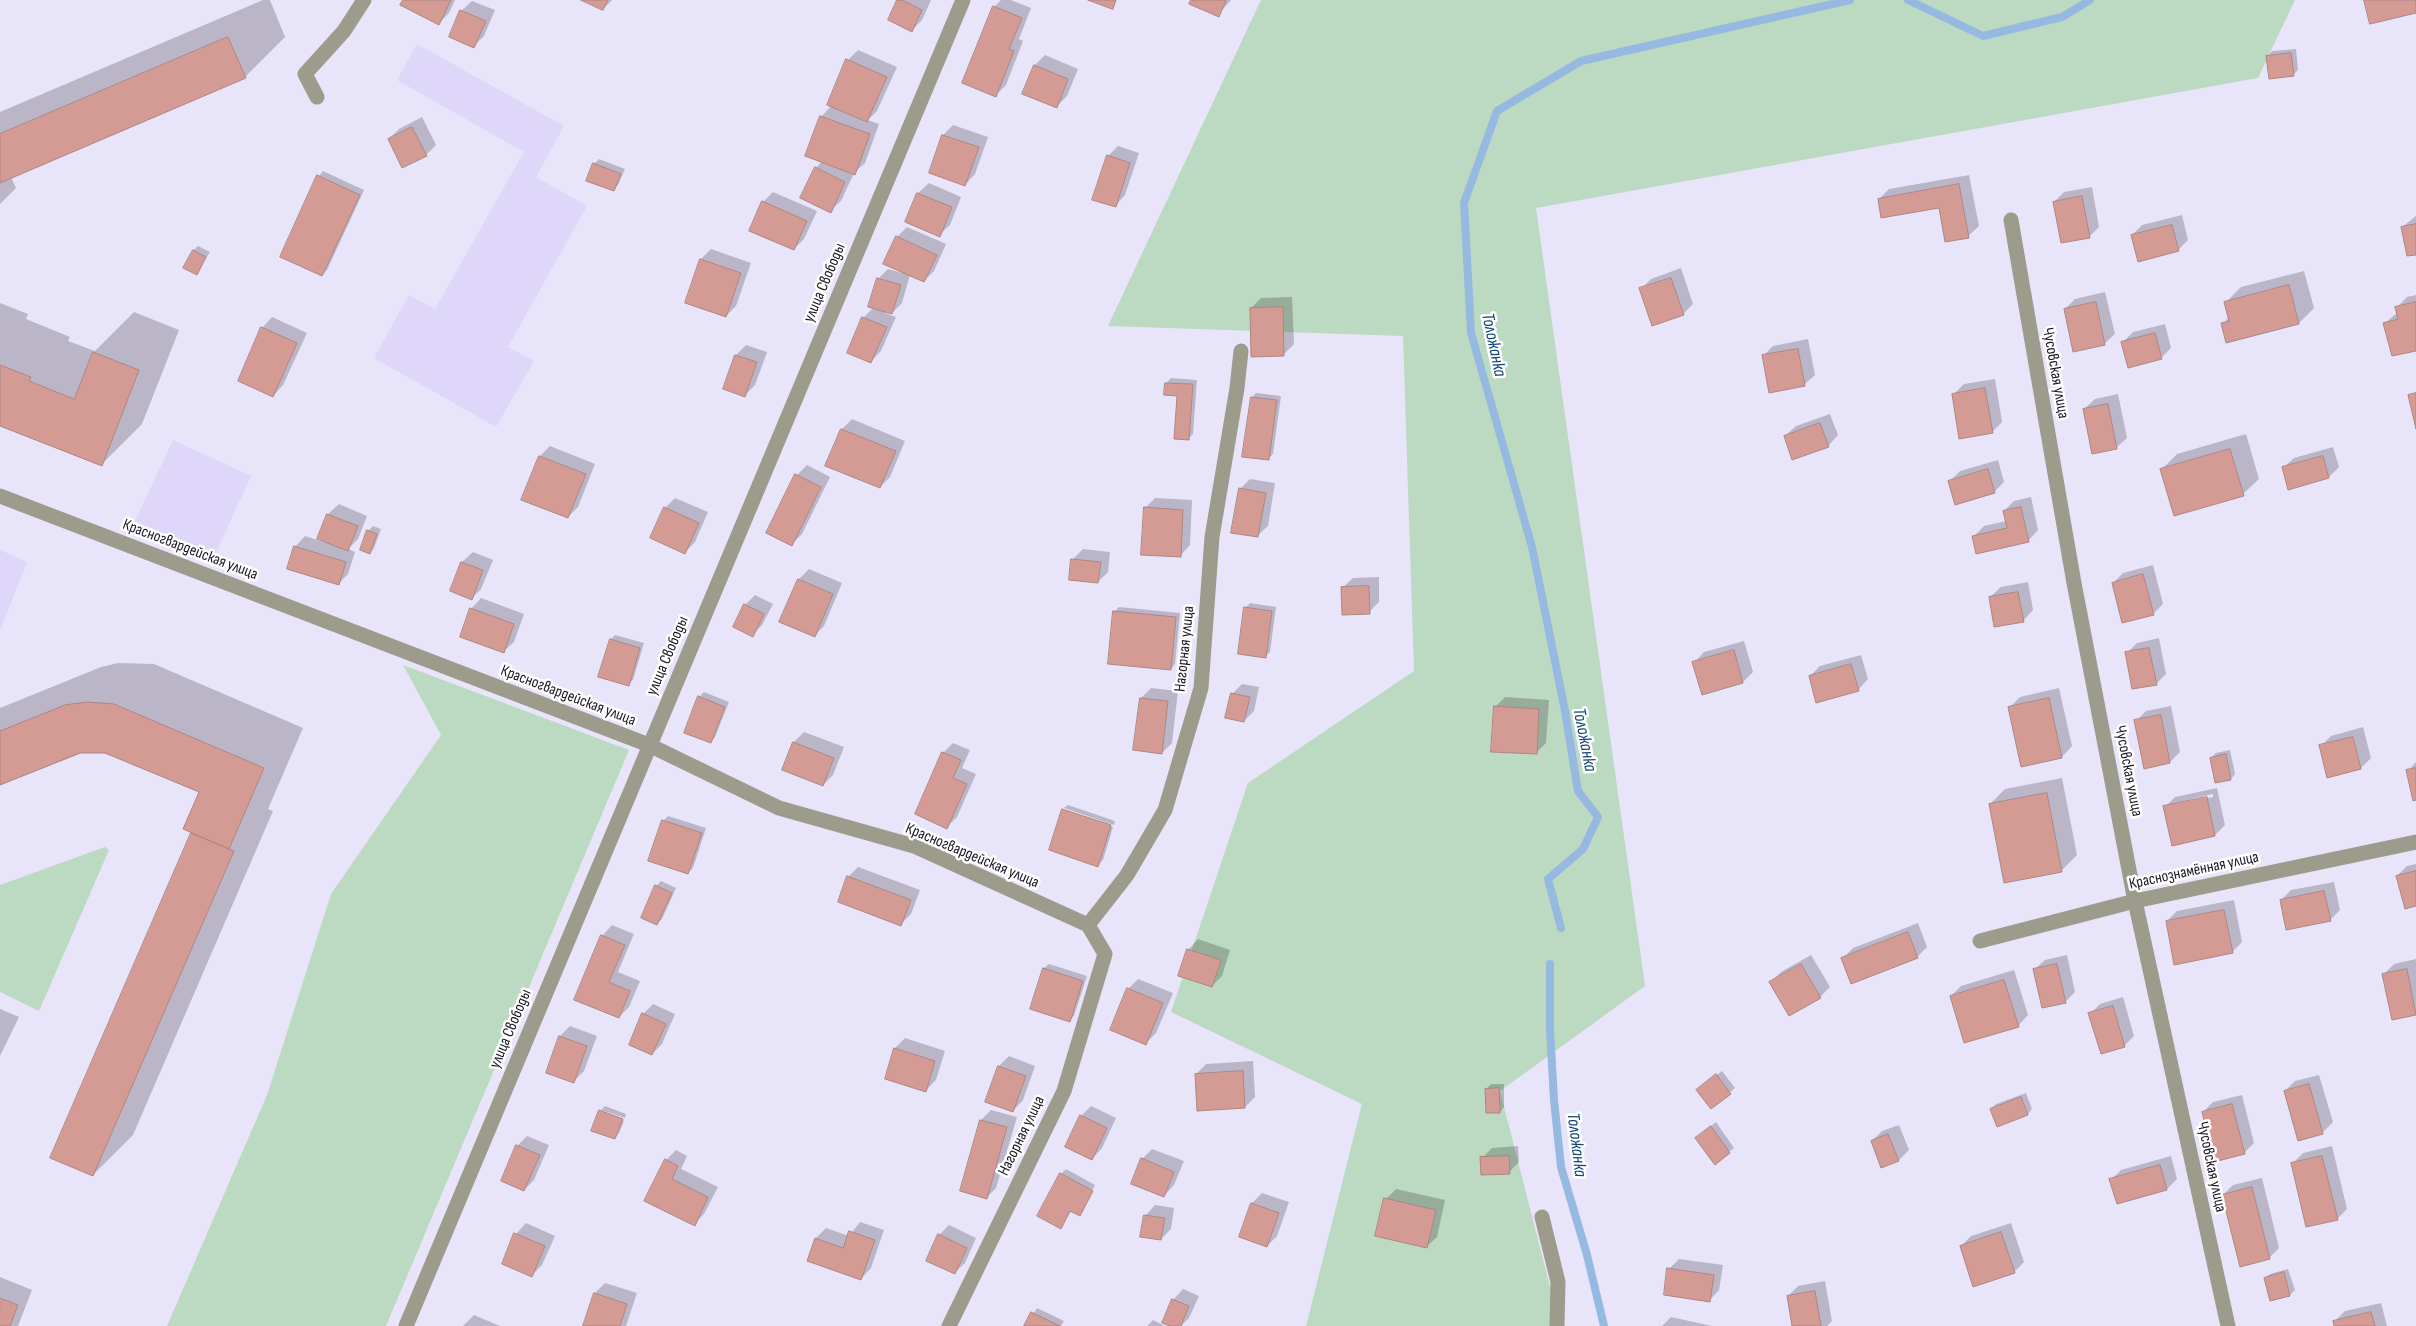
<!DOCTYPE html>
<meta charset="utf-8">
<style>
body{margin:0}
canvas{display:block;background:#e8e4fa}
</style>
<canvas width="2416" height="1326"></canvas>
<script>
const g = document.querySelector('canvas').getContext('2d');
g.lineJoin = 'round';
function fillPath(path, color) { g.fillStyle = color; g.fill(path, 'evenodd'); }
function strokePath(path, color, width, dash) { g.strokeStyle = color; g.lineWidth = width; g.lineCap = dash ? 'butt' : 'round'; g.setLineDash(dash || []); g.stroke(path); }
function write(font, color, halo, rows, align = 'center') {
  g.font = font + ' "Sofia Sans Condensed",sans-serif'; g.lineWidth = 5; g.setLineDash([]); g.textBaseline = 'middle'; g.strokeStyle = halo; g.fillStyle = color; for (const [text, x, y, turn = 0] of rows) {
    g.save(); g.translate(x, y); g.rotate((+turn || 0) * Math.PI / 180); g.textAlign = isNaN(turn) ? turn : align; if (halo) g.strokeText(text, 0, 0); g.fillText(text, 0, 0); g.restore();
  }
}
const built = new Path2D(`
 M417,44L564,126L536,177L587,206L508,347L534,361L496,427L374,358L409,295L435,309L524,152L397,80Z
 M173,440L251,476L214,557L135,521Z
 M0,550L27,562L0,631Z`);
const green = new Path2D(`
 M1261,0H2295L2258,78L1536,208L1645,986L1500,1091L1560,1326H1306L1362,1104L1171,1012L1248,783L1414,671L1403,336L1108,326Z
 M403,665L629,750L386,1326H167L267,1095L331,894L441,735Z
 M105,847L109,850L39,1011L0,992V885Z`);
const shadow = new Path2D(`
 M263,0H270L285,37L245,77L11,177L16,188L0,204V112Z
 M404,0H455L449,13L439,23Z
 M584,0H612L603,9Z
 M899,0H931L922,20L912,30Z
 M1001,0H1011L1031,8L1019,39L1023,41L1006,85L996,95L994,7Z
 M1192,0H1231L1218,15Z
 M472,1L495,10L484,36L474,46L461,11Z
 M2296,49L2298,70L2293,75L2268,56L2272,51Z
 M858,50L897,67L877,111L868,120L879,124L865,163L854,173L841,201L830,211L816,168L822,161L821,117L832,105L848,60Z
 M1045,55L1078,69L1067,96L1057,106L1024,93L1035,65Z
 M422,117L436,145L426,155L389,139L399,129Z
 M953,125L988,137L975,174L965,185L930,172L943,135Z
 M1118,146L1139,153L1125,195L1115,206L1108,156Z
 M599,159L625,169L618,185L614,190L594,164Z
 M323,171L364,190L327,270L322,275L319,176Z
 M1969,175L1979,226L1968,236L1940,207L1879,199L1889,189Z
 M929,183L961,197L950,225L939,235L907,221L918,193Z
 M2092,187L2099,227L2089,237L2054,202L2064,192Z
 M773,192L817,211L804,239L794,249L763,202Z
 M2182,215L2188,240L2178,250L2132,235L2142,225Z
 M2416,216V253L2402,227Z
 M907,227L946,244L934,271L924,281L910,275L902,303L892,313L886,311L885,313L896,317L881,351L871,361L863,318L874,307L878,279L888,269L902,273L897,237Z
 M198,246L210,252L197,273L194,250Z
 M711,249L751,263L736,306L726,316L701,259Z
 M1681,268L1693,304L1683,314L1641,289L1651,279Z
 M2304,271L2314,308L2299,323L2223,324L2229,317L2226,302L2241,287Z
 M2105,292L2115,334L2104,344L2065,309L2075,299Z
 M2416,295V350L2385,323L2398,312L2397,307L2407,297Z
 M1292,297L1294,344L1284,354L1251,308L1261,298Z
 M0,303L28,314L26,319L70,337L68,341L95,351L134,312L179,330L142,424L102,464L0,424Z
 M272,317L307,333L283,385L273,396L239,380L262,328Z
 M2165,324L2171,348L2161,358L2123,342L2133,332Z
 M1808,339L1815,375L1804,385L1763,356L1773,346Z
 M746,345L767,352L755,385L745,395L736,355Z
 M1171,378L1197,380L1193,434L1188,439L1179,395L1166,383Z
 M1995,379L2002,422L1992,432L1954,394L1964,384Z
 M1256,393L1281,396L1273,454L1268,459L1252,397Z
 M2118,394L2127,438L2116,448L2084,409L2095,399Z
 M1830,414L1838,435L1828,446L1785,436L1796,426Z
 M852,419L905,441L890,477L880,487L842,429Z
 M2246,434L2259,479L2243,494L2162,469L2177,454Z
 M550,446L595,464L578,507L568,517L540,456Z
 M2333,447L2339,467L2329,477L2283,468L2294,458Z
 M1998,460L2004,482L1994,492L1950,481L1960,471Z
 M807,465L830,477L802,534L792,544L797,475Z
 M1250,479L1275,483L1268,526L1257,536L1240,489Z
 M2031,497L2038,530L2028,541L1974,536L1984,526L2006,521L2004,511L2014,501Z
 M675,498L708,512L695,542L685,552L665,508Z
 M1155,498L1192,500L1190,545L1180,556L1145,508Z
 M339,504L367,516L358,539L348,549L355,552L348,574L338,584L295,547L305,536L326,543L327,541L319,538L328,514Z
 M373,526L381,529L374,548L370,553L368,531Z
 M1083,549L1110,552L1108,572L1098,582L1070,579L1073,559Z
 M473,552L493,560L481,589L471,599L452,591L462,562Z
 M2153,565L2163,604L2153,614L2113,583L2123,573Z
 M809,569L842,583L824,626L814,636L781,621L799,579Z
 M1379,577V602L1369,612L1342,588L1353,578Z
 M2028,582L2033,610L2023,621L1990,597L2001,587Z
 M755,595L773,604L762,625L752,635L745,605Z
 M481,598L524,614L514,642L503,652L471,609Z
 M1250,603L1276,607L1270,652L1266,656L1245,608Z
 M1119,607L1180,613L1175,664L1171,669L1114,612Z
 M615,635L644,643L633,680L628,684L611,639Z
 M2159,638L2166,674L2156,684L2127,653L2137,643Z
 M1744,641L1753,672L1743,682L1694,663L1704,652Z
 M1861,655L1868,679L1858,690L1810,676L1820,666Z
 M118,663L154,664L303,728L268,809L273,811L133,1135L93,1175L52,1157L192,832L201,792L116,755L87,751L0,785V708L101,667Z
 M1242,684L1259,687L1254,711L1244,721L1232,694Z
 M1151,688L1178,691L1172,743L1162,753L1141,698Z
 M2059,688L2072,746L2062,757L2022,766L2010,707L2020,697Z
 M704,692L729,702L715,737L711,742L699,697Z
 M1505,697L1549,700L1546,743L1536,753L1495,707Z
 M2171,706L2180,752L2170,762L2136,721L2146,711Z
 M2363,727L2371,758L2361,768L2321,746L2331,736Z
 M804,732L844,747L833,775L823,785L784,769L794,742Z
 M953,743L970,750L962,768L976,774L957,817L947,827L943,753Z
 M2230,750L2235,774L2231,779L2211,758L2216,753Z
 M2416,762V799L2408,771Z
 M2062,778L2077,855L2062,870L1990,804L2005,789Z
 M2217,788L2225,825L2215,835L2165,807L2175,797ZM2213,794V797L2175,805V803Z
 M1068,805L1115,821L1114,825L1064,808Z
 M1064,809V811L1113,827L1103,860L1098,865L1063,810Z
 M668,816L706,828L693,868L688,873L663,821Z
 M2416,864V905L2397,876L2407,866Z
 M858,867L920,890L911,914L901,924L848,877Z
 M661,881L676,888L662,919L657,924L656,886Z
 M2334,882L2340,910L2330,920L2281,900L2291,890Z
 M2234,900L2242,942L2232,952L2167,921L2177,911Z
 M1918,923L1927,947L1917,957L1843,958L1853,948Z
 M612,925L634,934L618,972L640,981L629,1007L619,1017L576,999L602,936Z
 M1198,939L1230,950L1222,976L1212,986L1188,950Z
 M1811,955L1830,987L1820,997L1771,982L1781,972Z
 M2067,955L2075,992L2065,1002L2034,970L2045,960Z
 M2416,959V1014H2415L2384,974L2394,964Z
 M1049,964L1087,976L1074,1016L1069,1021L1044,968Z
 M2014,970L2028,1015L2018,1026L1951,996L1961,986Z
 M1138,979L1173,993L1156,1033L1146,1043L1128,989Z
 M2123,997L2134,1036L2124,1046L2090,1014L2100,1004Z
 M653,1004L675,1014L662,1044L652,1054L643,1014Z
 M0,1009L19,1017L0,1056Z
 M570,1026L597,1036L584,1071L574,1081L547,1072L560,1036Z
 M905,1038L945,1051L936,1080L926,1090L895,1048Z
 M1009,1056L1035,1066L1023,1100L1013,1111L999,1066Z
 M1253,1061L1255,1097L1245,1107L1196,1074L1206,1064Z
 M1722,1071L1735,1088L1711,1108L1702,1086Z
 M2319,1075L2333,1122L2323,1132L2299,1139L2285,1091L2295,1081Z
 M1491,1084H1504V1107L1500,1112L1486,1089Z
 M2026,1093L2032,1109L2028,1114L1998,1126L1991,1109L1996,1104Z
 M2242,1095L2254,1143L2244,1153L2203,1112L2213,1102Z
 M605,1106L626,1114L625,1118L601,1110Z
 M1091,1106L1116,1118L1102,1148L1092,1159L1081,1116Z
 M601,1110V1112L624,1121L619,1133L615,1138L593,1130Z
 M991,1110L1017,1117L996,1188L986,1198L981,1120Z
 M1716,1122L1734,1148L1715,1163L1697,1138Z
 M1899,1125L1909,1150L1899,1160L1872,1141L1882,1131Z
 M527,1136L549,1145L534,1180L524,1190L517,1146Z
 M1518,1146L1519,1162L1509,1172L1482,1158L1492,1148Z
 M2332,1146L2347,1209L2337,1219L2293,1163L2303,1153Z
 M1152,1149L1184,1161L1174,1185L1164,1196L1142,1159Z
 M676,1150L687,1156L681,1169L718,1187L704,1214L694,1224L646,1201L666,1160Z
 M2171,1156L2177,1179L2167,1189L2118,1203L2111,1180L2121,1170Z
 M1066,1169L1095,1185L1082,1210H1084L1080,1214L1072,1210L1060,1227L1061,1174Z
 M2262,1178L2279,1248L2269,1258L2223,1195L2233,1185Z
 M1396,1189L1445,1200L1437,1237L1426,1247L1386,1199Z
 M1262,1193L1289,1202L1277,1236L1267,1246L1240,1236L1252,1203Z
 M1155,1205L1174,1208L1171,1229L1161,1239L1145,1216Z
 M860,1222L884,1230L871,1268L861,1279L816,1238L826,1228L849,1236Z
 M526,1223L555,1236L542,1265L532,1275L503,1263L516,1234Z
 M2011,1223L2024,1262L2014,1272L1961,1246L1971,1236Z
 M949,1225L976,1238L965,1263L954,1273L939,1235Z
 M1679,1259L1723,1265L1719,1290L1709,1301L1669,1269Z
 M2288,1269L2295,1290L2290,1295L2271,1300L2265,1279L2270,1274Z
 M0,1277L32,1290L18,1326H0Z
 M1825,1281L1832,1321L1827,1326H1793L1788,1296L1798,1286Z
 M605,1283L637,1293L626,1326L585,1325L595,1293Z
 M1183,1289L1199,1296L1189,1318L1181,1326H1174L1173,1300Z
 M2381,1303L2387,1326H2336L2335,1321L2345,1311Z
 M1037,1308L1064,1321L1061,1326H1026Z
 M474,1315L500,1326H463Z
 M1671,1317L1712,1326H1662Z
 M1153,1320L1165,1326H1147Z`);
const stream = new Path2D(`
 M1908,0L1983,36L2062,17L2090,0
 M1561,928L1548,879L1583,849L1598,817L1578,791L1565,711L1532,547L1471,333L1464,203L1497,111L1581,61L1850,0
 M1550,964V1030L1554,1100L1561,1167L1587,1255L1604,1326`);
const building = new Path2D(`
 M403,0H451L439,25L400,5Z
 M581,0H608L603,10Z
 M897,0H902L922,10L912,32L888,20Z
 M1088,0H1116L1113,9Z
 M1191,0H1226L1219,17L1189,4Z
 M2364,0H2416V13L2370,24Z
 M993,6L1022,18L1009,49L1014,51L996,97L962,83Z
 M460,10L486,21L474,48L449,37Z
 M228,37L246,78L0,183V134Z
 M2291,53L2294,76L2269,79L2266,56Z
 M846,59L887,77L867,122L827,105Z
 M1034,65L1068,79L1057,108L1022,94Z
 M820,116L870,134L855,175L805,156Z
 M412,127L427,156L402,168L388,139Z
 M942,135L979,147L965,186L929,173Z
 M1107,155L1130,163L1116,207L1092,200Z
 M593,163L621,174L614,191L586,181Z
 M815,167L845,182L831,213L800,198Z
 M317,175L360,195L322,276L280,257Z
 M1959,184L1969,238L1945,242L1939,208L1881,218L1878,199Z
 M917,193L952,207L940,237L905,222Z
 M2082,196L2090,238L2061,243L2053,202Z
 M762,201L807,221L794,250L749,231Z
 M2416,224V255L2407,256L2401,227Z
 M2172,225L2179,251L2138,262L2131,235Z
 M896,236L937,255L924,282L883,264Z
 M193,250L206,257L197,275L183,268Z
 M700,259L741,273L726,317L685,303Z
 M877,278L901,285L892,314L868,307Z
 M1671,278L1684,315L1652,326L1639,288Z
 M2289,285L2299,324L2226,343L2221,323L2229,321L2224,302Z
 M2096,302L2105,345L2073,352L2064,309Z
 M2416,302V351L2392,356L2383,323L2398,319L2395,307Z
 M1283,307L1284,356L1251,357L1250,308Z
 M862,317L887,327L871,363L847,353Z
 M261,327L297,343L273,397L238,381Z
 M2155,333L2162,359L2128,368L2121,342Z
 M1798,349L1805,386L1769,393L1762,355Z
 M93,352L139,370L102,466L0,426V365L31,377L29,381L74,399Z
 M735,355L757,362L745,397L723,389Z
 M1165,383L1193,384L1189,440L1174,439L1177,396L1164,395Z
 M1985,388L1993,433L1959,439L1952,394Z
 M2416,393V429L2408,395Z
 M1251,397L1277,400L1269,460L1242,457Z
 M2108,404L2117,449L2092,454L2083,409Z
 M1820,423L1829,447L1792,460L1784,436Z
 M841,429L896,451L880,488L825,466Z
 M2230,449L2244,496L2174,516L2160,469Z
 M539,456L586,474L568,518L521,500Z
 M2323,456L2329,478L2288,490L2282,467Z
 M1988,469L1995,493L1955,505L1948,481Z
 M795,474L821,487L792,546L766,533Z
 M1239,488L1266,493L1258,537L1231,533Z
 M664,507L699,523L685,554L650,538Z
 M1144,507L1183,510L1181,557L1141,555Z
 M2021,507L2029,542L1976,554L1972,536L2007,528L2003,511Z
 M327,514L358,526L348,551L317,539Z
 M367,530L377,534L370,554L360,550Z
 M294,546L346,562L339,585L287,569Z
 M1071,559L1101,562L1098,583L1069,580Z
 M461,562L483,570L472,600L450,591Z
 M2143,574L2154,615L2122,623L2112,583Z
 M798,579L833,594L815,637L779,622Z
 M1369,586L1370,614L1342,615L1341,587Z
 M2018,592L2024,622L1994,627L1989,597Z
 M744,604L764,614L753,637L733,627Z
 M1244,607L1272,611L1266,658L1238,654Z
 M470,608L514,624L504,653L460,637Z
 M1113,611L1176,617L1171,670L1108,664Z
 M610,639L640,648L629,686L598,677Z
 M2149,648L2157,685L2132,689L2125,652Z
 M1734,650L1743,683L1702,695L1692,662Z
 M1851,664L1859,691L1816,703L1809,676Z
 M1231,693L1250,697L1244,722L1225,718Z
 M698,696L725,707L711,743L684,733Z
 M1140,698L1168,701L1162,754L1133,750Z
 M2049,698L2062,758L2021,767L2008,707Z
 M88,702L114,704L264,768L229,849L183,829L199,792L105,753H80L0,785V731L65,705Z
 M1494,706L1539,709L1537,754L1491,752Z
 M2161,715L2170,763L2144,769L2134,720Z
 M2353,737L2361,769L2327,778L2319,745Z
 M793,742L834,758L823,786L782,770Z
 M942,752L961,760L953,778L967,784L947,829L915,814Z
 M2226,754L2231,780L2215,783L2210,758Z
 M2416,768V800L2413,801L2406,770Z
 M2047,793L2062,872L2004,883L1989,804Z
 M2207,797L2215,836L2172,846L2163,806Z
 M1062,809L1111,825L1098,867L1049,850Z
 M662,820L702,833L688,874L648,861Z
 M191,833L234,851L93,1176L50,1158Z
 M2416,871V906L2405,909L2396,876Z
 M847,876L911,900L901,926L838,902Z
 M655,885L672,893L657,925L641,918Z
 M2324,891L2331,921L2286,930L2280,900Z
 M2224,910L2233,953L2174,965L2166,921Z
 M1908,932L1918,958L1851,984L1841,958Z
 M601,935L625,945L609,982L630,991L619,1018L574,1000Z
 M1187,949L1221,960L1212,987L1178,976Z
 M1801,964L1821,998L1789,1016L1769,982Z
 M2057,964L2066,1003L2042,1008L2033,969Z
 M1043,968L1083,981L1070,1022L1030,1009Z
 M2407,969L2416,1015L2392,1020L2382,974Z
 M2004,980L2019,1027L1964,1043L1950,996Z
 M1127,988L1163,1003L1146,1045L1110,1030Z
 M2113,1006L2125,1047L2101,1054L2088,1013Z
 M642,1013L666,1024L652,1055L629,1045Z
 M559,1036L587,1046L574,1083L546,1073Z
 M894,1048L935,1061L926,1092L885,1079Z
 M998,1066L1026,1076L1013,1112L985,1102Z
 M1243,1071L1245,1108L1197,1111L1195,1074Z
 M1716,1074L1731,1094L1711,1109L1696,1090Z
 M2309,1084L2323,1134L2298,1141L2284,1091Z
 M1499,1088L1500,1113H1486L1485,1089Z
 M2021,1097L2028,1115L1997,1127L1990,1109Z
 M2232,1104L2245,1154L2214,1162L2202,1112Z
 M599,1110L623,1119L615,1139L591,1131Z
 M1080,1115L1107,1128L1092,1160L1065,1147Z
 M980,1120L1007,1127L987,1199L960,1191Z
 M1711,1126L1730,1153L1715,1165L1695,1138Z
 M1888,1134L1899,1161L1881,1168L1871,1141Z
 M516,1145L540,1155L524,1191L501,1181Z
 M1509,1156L1510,1174L1481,1175L1480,1157Z
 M2322,1156L2338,1220L2306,1227L2291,1163Z
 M1141,1158L1174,1172L1164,1197L1131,1184Z
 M665,1159L678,1166L672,1179L708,1197L695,1226L644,1201Z
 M2160,1165L2167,1190L2117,1204L2109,1179Z
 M1060,1173L1093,1191L1080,1216L1070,1211L1061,1229L1037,1216Z
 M2252,1187L2270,1259L2240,1267L2222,1195Z
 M1384,1198L1436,1210L1427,1248L1375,1236Z
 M1251,1203L1279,1213L1267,1247L1239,1237Z
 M1144,1215L1165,1218L1161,1240L1140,1237Z
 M849,1231L875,1240L861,1280L807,1261L815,1238L843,1248Z
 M2001,1232L2015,1273L1973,1287L1960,1246Z
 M514,1233L545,1246L532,1277L502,1264Z
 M938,1234L967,1248L955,1274L926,1261Z
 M1667,1268L1714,1275L1710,1302L1664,1295Z
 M2284,1272L2290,1296L2270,1301L2264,1278Z
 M1815,1291L1821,1326H1792L1787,1296Z
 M594,1293L627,1304L620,1326H583Z
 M0,1298L18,1305L10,1326H0Z
 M1172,1299L1189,1306L1181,1326H1170L1162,1323Z
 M1031,1312L1060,1326H1024Z
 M2371,1312L2375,1326H2334L2333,1321Z`);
const minor = new Path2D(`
 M317,97L305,74L344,31L364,0
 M2011,220L2074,583L2135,901L2228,1326
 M0,496L649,745L779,808L914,846L1088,925L1105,954L1064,1091L949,1326
 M1088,925L1127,875L1165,810L1201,688L1212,537L1237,388L1241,351
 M1980,941L2135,901L2416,842
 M1542,1217L1558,1282L1557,1326
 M406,1326L963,0`);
const streetNames = [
 ["улица Свободы",825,283,-67],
 ["Чусовская улица",2055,373,80],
 ["Красногвардейская улица",190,550,21],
 ["Нагорная улица",1185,649,-84],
 ["улица Свободы",668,656,-67],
 ["Красногвардейская улица",568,696,21],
 ["Чусовская улица",2128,771,79],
 ["Красногвардейская улица",972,856,23],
 ["Краснознамённая улица",2194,871,-12],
 ["улица Свободы",511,1029,-67],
 ["Нагорная улица",1022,1136,-64],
 ["Чусовская улица",2211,1167,78]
];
const waterNames = [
 ["Толожанка",1493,345,78],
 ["Толожанка",1584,740,79],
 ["Толожанка",1576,1145,83]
];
fillPath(built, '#ded7fa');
fillPath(green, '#bcd9c2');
fillPath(shadow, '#0003');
strokePath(stream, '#96b9e1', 8);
fillPath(building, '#d49b95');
strokePath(building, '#ad8681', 1);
strokePath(minor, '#9d9b8b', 15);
write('16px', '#1a1724', '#fff', streetNames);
write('italic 18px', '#134577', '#fff', waterNames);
</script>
